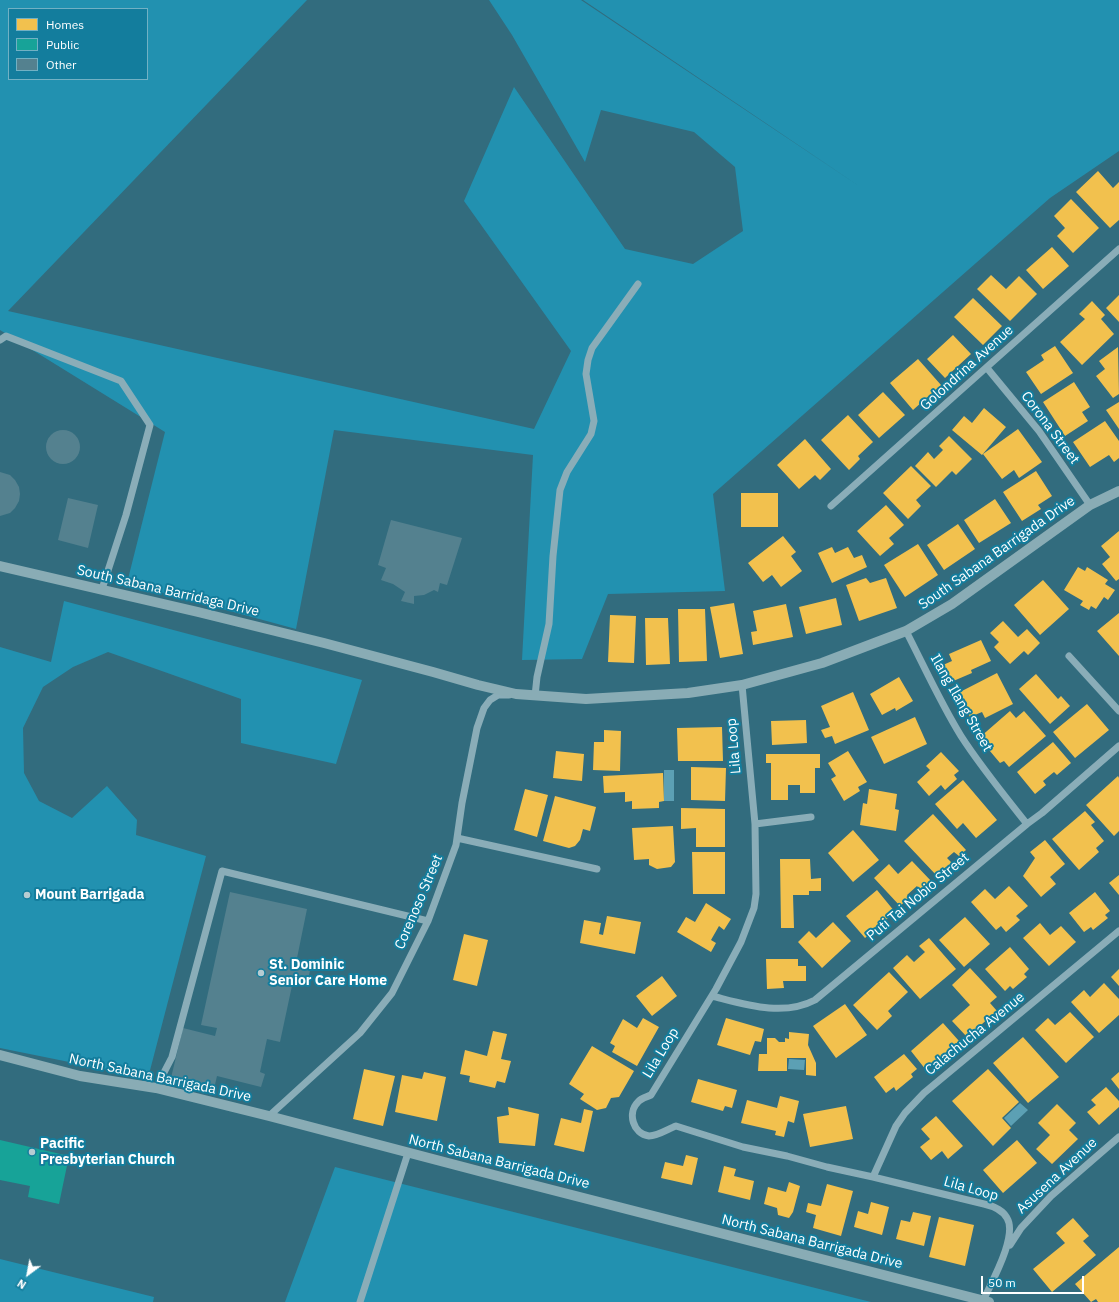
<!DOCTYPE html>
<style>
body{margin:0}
#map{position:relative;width:1119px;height:1302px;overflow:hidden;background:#326c7e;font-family:"IBM Plex Sans",sans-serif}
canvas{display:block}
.legend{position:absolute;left:8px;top:8px;width:140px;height:72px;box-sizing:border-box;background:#137d9d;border:1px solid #71b1c4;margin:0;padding:5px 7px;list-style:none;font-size:12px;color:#fff}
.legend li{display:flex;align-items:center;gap:8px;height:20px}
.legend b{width:20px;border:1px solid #71b1c4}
.north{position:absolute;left:8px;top:1254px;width:40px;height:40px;-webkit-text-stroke:3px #137d9d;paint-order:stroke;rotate:212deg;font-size:11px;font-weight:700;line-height:16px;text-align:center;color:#fff}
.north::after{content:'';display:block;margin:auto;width:14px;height:18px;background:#fff;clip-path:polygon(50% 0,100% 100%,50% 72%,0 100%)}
.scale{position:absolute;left:981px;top:1276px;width:103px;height:18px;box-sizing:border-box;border:2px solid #fff;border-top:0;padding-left:5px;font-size:12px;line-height:14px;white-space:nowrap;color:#fff;-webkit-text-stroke:3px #137d9d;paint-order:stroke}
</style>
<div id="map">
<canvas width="1119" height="1302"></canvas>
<ul class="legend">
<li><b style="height:11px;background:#f2c14e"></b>Homes</li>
<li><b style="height:11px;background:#17a398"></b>Public</li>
<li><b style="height:11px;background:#54818f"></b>Other</li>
</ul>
<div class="north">N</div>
<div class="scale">50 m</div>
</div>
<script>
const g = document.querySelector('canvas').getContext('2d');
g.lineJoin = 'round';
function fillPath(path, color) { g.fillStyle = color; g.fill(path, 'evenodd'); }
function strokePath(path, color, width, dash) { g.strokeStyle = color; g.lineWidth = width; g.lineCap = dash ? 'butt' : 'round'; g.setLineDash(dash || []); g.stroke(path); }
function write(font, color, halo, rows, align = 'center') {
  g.font = font + ' "IBM Plex Sans",sans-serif'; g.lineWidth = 4; g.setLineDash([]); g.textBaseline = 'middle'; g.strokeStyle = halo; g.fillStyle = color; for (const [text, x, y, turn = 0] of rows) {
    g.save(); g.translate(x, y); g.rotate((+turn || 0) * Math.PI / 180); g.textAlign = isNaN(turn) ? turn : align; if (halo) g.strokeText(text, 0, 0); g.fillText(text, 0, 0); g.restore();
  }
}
const green = new Path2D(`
 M0,0H307L8,311L534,429L571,351L464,201L514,87L625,249L693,264L743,231L735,167L694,132L601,110L585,162L512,35L489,0H581L862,188L583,0H1119V151L1050,198L713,494L725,591L608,594L582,659L522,660L533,455L334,430L296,629L127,583L165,432L0,330ZM9,9H147V79H9Z
 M64,601L362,680L336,764L241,743V699L108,652L73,667L43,687L23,728L24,773L39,801L72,818L107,786L137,820L136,835L206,856L148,1078L0,1048V647L51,662Z
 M335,1167L871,1302H285Z
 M0,1259L154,1297L153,1302H0Z`);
const water = new Path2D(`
 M664,770H674V801H664Z
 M789,1059L805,1060L804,1070L788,1069Z
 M1020,1103L1028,1110L1011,1126L1004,1118Z`);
const homes = new Path2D(`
 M1098,171L1113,188L1119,182V220L1110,228L1076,192Z
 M1071,199L1099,228L1073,253L1057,236L1065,228L1054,216Z
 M1052,247L1069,266L1043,289L1026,270Z
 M991,275L1006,289L1019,276L1037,294L1010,321L977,289Z
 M1119,295V322L1106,308Z
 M973,298L1002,326L983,345L954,317Z
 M1092,301L1105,315L1101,319L1114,334L1082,365L1060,342L1085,319L1079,314Z
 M953,335L971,354L945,378L927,359Z
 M1055,346L1073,373L1041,394L1026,372L1044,360L1041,355Z
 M1118,347L1119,394L1113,398L1096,376L1105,369L1099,361Z
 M918,359L941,385L913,410L890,383Z
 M1074,382L1090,407L1082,412L1088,421L1065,436L1043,402Z
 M883,392L905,415L879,438L858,415Z
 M1119,402V429L1106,410Z
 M984,408L1006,427L982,455L952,430L964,416L972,423Z
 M848,415L873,442L858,456L860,459L849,470L821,440Z
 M1105,421L1119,441V458L1114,462L1109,455L1090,467L1073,442Z
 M1018,429L1042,462L1019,478L1014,470L1002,479L983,454Z
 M949,436L972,459L956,475L952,471L936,487L915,466L928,452L934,459L943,450L939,446Z
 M805,439L831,469L820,480L815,475L799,489L777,465Z
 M911,466L931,486L916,500L921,506L908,519L883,493Z
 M1036,471L1052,496L1038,505L1041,509L1022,521L1003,492Z
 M741,493H778V527H741Z
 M995,499L1011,523L979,543L964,520Z
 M886,505L904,525L889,538L894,544L880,556L857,531Z
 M958,524L975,549L944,570L927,545Z
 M1119,531V579L1116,581L1102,564L1110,557L1101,546Z
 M783,536L796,552L791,556L802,571L781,587L772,575L763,582L748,563Z
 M918,544L938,575L905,597L884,565Z
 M832,547L835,553L848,547L854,558L862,555L867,567L832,583L818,553Z
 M1078,567L1085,571L1087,567L1108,580L1105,584L1115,590L1108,600L1104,597L1096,609L1091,606L1089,610L1080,605L1083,601L1064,590Z
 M866,578L870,583L886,578L897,608L859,621L846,585Z
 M1043,580L1069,609L1040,635L1014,605Z
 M836,598L842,625L806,634L799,607Z
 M734,603L743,654L720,658L710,607Z
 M786,604L793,637L753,645L751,632L757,631L753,611Z
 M678,609H705L707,661L679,662Z
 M1119,613V656L1097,631Z
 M610,615L636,616L634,663L608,662Z
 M645,618H668L670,664L646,665Z
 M1003,621L1018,637L1027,629L1040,643L1028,655L1024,651L1010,664L994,647L999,642L990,633Z
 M981,640L991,661L971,670L972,673L951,682L943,665L952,661L949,654Z
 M997,673L1013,704L985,718L982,712L970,717L958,693Z
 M1036,674L1058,699L1061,696L1070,706L1050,724L1019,689Z
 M899,677L913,701L896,711L895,708L882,715L870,694Z
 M853,692L869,730L835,744L832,736L825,738L821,730L830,727L821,706Z
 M1087,704L1109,730L1075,758L1053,732Z
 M1010,711L1016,718L1024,711L1046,736L1009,767L1004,761L1000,763L979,738Z
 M915,717L927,744L884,764L871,737Z
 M806,720L807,743L772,745L771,721Z
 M722,727L723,761H678L677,728Z
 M604,730L621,731L620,771L593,770L594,742H604Z
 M1053,742L1071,763L1057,775L1054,772L1043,781L1046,785L1035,794L1017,772Z
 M556,751L584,754L582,781L553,778Z
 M848,751L867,782L858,787L860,791L844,801L831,779L836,776L828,763Z
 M941,752L959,771L954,775L957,779L945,790L941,785L929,796L917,782L930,770L926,766Z
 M766,754H820V768H815V793H800V785H788V800H771V763H766Z
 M691,767L726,768L725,801L691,800Z
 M663,773L664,801L659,802V808L632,809V801L625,802V792L604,793L603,776Z
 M1118,776L1119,778V831L1114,836L1086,805Z
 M963,780L997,820L976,838L963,823L957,829L935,804Z
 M525,789L548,795L537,837L514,830Z
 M869,789L897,794L895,809L899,810L896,831L860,825L863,803L867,804Z
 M555,796L596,807L590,831L583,829L580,840L575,846L569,848L543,841Z
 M681,808L725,809V847H696V828L681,829Z
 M1085,811L1095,822L1091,825L1104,841L1096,848L1099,852L1079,870L1052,839Z
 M933,814L966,850L959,856L954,852L947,858L952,863L937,876L904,841Z
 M673,826L675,862L671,867L657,869L649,865V859L634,860L632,828Z
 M853,830L879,860L853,882L828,853Z
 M1045,840L1065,864L1050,877L1056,884L1041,897L1023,876L1035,858L1030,852Z
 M692,852H725V894H693Z
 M780,859H810L811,879L821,878V891H809V895H793L794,928H781Z
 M912,861L932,882L921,891L917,886L907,895L909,898L900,906L874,878L889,864L898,874Z
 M1119,875V895L1109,883Z
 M1009,886L1028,906L1016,916L1020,920L1006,932L1001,926L996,930L971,902L985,889L995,899Z
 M877,890L895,912L865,938L846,916Z
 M1095,892L1110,911L1105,915L1108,918L1093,930L1091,927L1084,932L1069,913Z
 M706,903L731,919L724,930L719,926L711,940L716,943L711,952L677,932L686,917L695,922Z
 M607,916L641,922L635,954L580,943L584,920L601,923L599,934L603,935Z
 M965,917L990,944L964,967L939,940Z
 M833,922L851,941L822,968L798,942L809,931L816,938Z
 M1040,923L1050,935L1061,926L1076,942L1049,966L1023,938Z
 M464,934L488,940L477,986L453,980Z
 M929,938L956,969L920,999L893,968L907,955L914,962L925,952L919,946Z
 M1010,947L1029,969L1024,974L1027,977L1013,989L1010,986L1005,991L985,969Z
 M766,959H798V966H806V981H783L784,988L767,989Z
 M970,968L997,997L990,1003L997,1011L967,1037L952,1021L970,1005L952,985Z
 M1119,969V986L1111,977Z
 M889,972L908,992L888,1011L892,1016L877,1030L853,1005Z
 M662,976L677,996L652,1016L636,996Z
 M1104,983L1119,999V1015L1099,1033L1071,1002L1084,990L1090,997Z
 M845,1004L867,1035L836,1058L813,1026Z
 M1070,1012L1094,1037L1066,1063L1035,1030L1048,1018L1055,1025Z
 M643,1018L659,1027L637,1066L612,1052L615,1046L610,1043L623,1019L637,1028Z
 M726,1018L764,1029L761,1042L755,1041L750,1055L717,1045Z
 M943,1023L959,1041L926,1070L911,1051Z
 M493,1031L507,1034L501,1059L511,1061L505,1083L497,1081L495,1088L469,1082L470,1076L460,1074L465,1050L487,1056Z
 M789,1032L809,1034L808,1045L816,1063V1076L806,1075V1058H787V1071H758L759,1054H767V1038H775L779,1042H785V1038L789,1039Z
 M1023,1037L1059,1077L1028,1103L993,1063Z
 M592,1046L634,1071L619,1097L611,1098L606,1108L597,1110L580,1099L584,1094L569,1084Z
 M904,1054L917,1069L911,1074L913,1077L896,1091L894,1087L886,1093L874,1077Z
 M364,1069L395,1076L383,1126L353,1119Z
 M988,1069L1019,1102L1002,1118L1011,1128L993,1146L952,1101Z
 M424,1072L446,1077L437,1121L395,1112L402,1075L422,1079Z
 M1119,1072V1089L1111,1079Z
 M698,1079L737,1090L732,1108L725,1106L723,1111L691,1102Z
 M1106,1087L1119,1101V1107L1099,1125L1087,1112L1096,1105L1091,1100Z
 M780,1096L799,1101L794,1123L788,1121L784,1137L775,1135L776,1131L741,1123L747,1100L777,1108Z
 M1057,1104L1076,1123L1069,1130L1078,1139L1052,1164L1036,1149L1050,1135L1038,1123Z
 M846,1106L853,1139L810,1147L803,1114Z
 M508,1107L539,1114L535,1146L499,1143L497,1117L509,1115Z
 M584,1109L593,1111L584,1152L554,1145L561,1118L581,1123Z
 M936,1116L963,1146L948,1159L942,1151L931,1160L920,1147L930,1139L921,1129Z
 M1017,1140L1037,1163L1003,1193L983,1170Z
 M686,1155L698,1158L692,1185L661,1178L665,1162L683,1166Z
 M724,1166L736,1169L734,1176L754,1181L750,1200L718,1192Z
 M789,1182L800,1186L793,1212L789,1218L778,1215L777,1208L764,1204L768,1187L786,1192Z
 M827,1184L853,1191L841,1236L813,1228L816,1215L806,1212L808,1203L821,1206Z
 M871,1202L889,1207L882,1235L854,1227L858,1211L868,1214Z
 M913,1212L931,1216L924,1246L896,1239L901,1220L910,1222Z
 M939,1217L974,1225L965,1266L929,1257Z
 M1073,1218L1089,1236L1083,1241L1096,1255L1052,1292L1033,1269L1065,1243L1056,1233Z
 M1119,1247V1302H1098L1096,1299L1091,1302L1075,1284Z`);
const public = new Path2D(`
 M0,1140L69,1156L59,1204L28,1197L30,1186L0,1180Z`);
const building = new Path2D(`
 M46 447a17 17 0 1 1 34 0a17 17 0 1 1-34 0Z
 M0,472L10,475L15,480L19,487L20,494L19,501L15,508L10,513L0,516Z
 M68,498L98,505L88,548L58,540Z
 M391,520L462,538L447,585L440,583L438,592L434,590L424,595L414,596V604L401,601L405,592L393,584L381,580L386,568L378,565Z
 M230,892L307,909L296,963L311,966L307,984L293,981L280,1042L267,1039L260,1072L265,1074L261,1087L217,1076L213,1093L170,1082L183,1028L215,1036L217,1028L201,1025Z`);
const minor = new Path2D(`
 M0,340L6,336L121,381L150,425L126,515L102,589
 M987,368L1039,431L1090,505
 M831,506L1119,249
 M906,631C924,666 940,702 961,736C981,767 1004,795 1027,824
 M1069,656L1119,711
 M742,685L755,824L756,894L754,908L741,942L716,989L651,1095C647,1097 641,1098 638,1102C627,1113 633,1134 649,1136C658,1136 668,1129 676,1126L743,1147L787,1156L827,1167L873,1177L984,1204C993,1206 1002,1209 1007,1218C1018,1236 991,1283 983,1301
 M535,696L537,677L549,624L553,556L560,490L567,472L591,434L594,421L586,374L588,360L592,348L638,284
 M755,824L811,817
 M457,838L597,869
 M712,996C744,1004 783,1017 815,1000L1027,824L1042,813L1119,746
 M156,1088L172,1057L222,871L428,921
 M269,1116L360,1033L392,993L428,921L456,845L462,803L477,728L484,708L490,700L498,695H509
 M873,1177L896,1126L905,1113L924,1093L1119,931
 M1010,1245L1021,1228L1051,1196L1119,1137
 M360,1302L408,1153`);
const major = new Path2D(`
 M0,566L198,612L324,643L433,672L478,685L516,694L586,699L688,693L742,685L822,663L906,631L952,604L1090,505L1119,491
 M0,1055L80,1076L156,1088L269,1116L490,1174L989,1302`);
const markers = [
 [27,895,4,"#b7ccd2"],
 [261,973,4,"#b7ccd2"],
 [32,1152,4,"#b7ccd2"]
];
const streetNames = [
 ["Golondrina Avenue",967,368,-42],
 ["Corona Street",1050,428,53],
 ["South Sabana Barrigada Drive",997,553,-35],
 ["South Sabana Barridaga Drive",168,591,13],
 ["Ilang Ilang Street",961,703,60],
 ["Lila Loop",734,746,-95],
 ["Puti Tai Nobio Street",918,897,-40],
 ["Corenoso Street",419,902,-67],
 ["Calachucha Avenue",975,1034,-39],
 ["Lila Loop",661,1053,-59],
 ["North Sabana Barrigada Drive",160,1078,12],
 ["North Sabana Barrigada Drive",499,1162,14],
 ["Asusena Avenue",1057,1176,-43],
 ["Lila Loop",971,1189,16],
 ["North Sabana Barrigada Drive",812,1242,14]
];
const poiNames = [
 ["Mount Barrigada",35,895],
 ["St. Dominic",269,965],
 ["Senior Care Home",269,981],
 ["Pacific",40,1144],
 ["Presbyterian Church",40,1160]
];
fillPath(green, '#2291b0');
fillPath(water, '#5ca0b4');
fillPath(homes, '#f2c14e');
fillPath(public, '#17a398');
fillPath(building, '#54818f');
strokePath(minor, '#8aadb8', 7);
strokePath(major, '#89acb5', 10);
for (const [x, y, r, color] of markers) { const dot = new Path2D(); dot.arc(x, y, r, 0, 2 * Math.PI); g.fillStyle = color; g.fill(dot); strokePath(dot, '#137d9d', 1.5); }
write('14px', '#fff', '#137d9d', streetNames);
write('bold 14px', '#fff', '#137d9d', poiNames, 'left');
</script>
